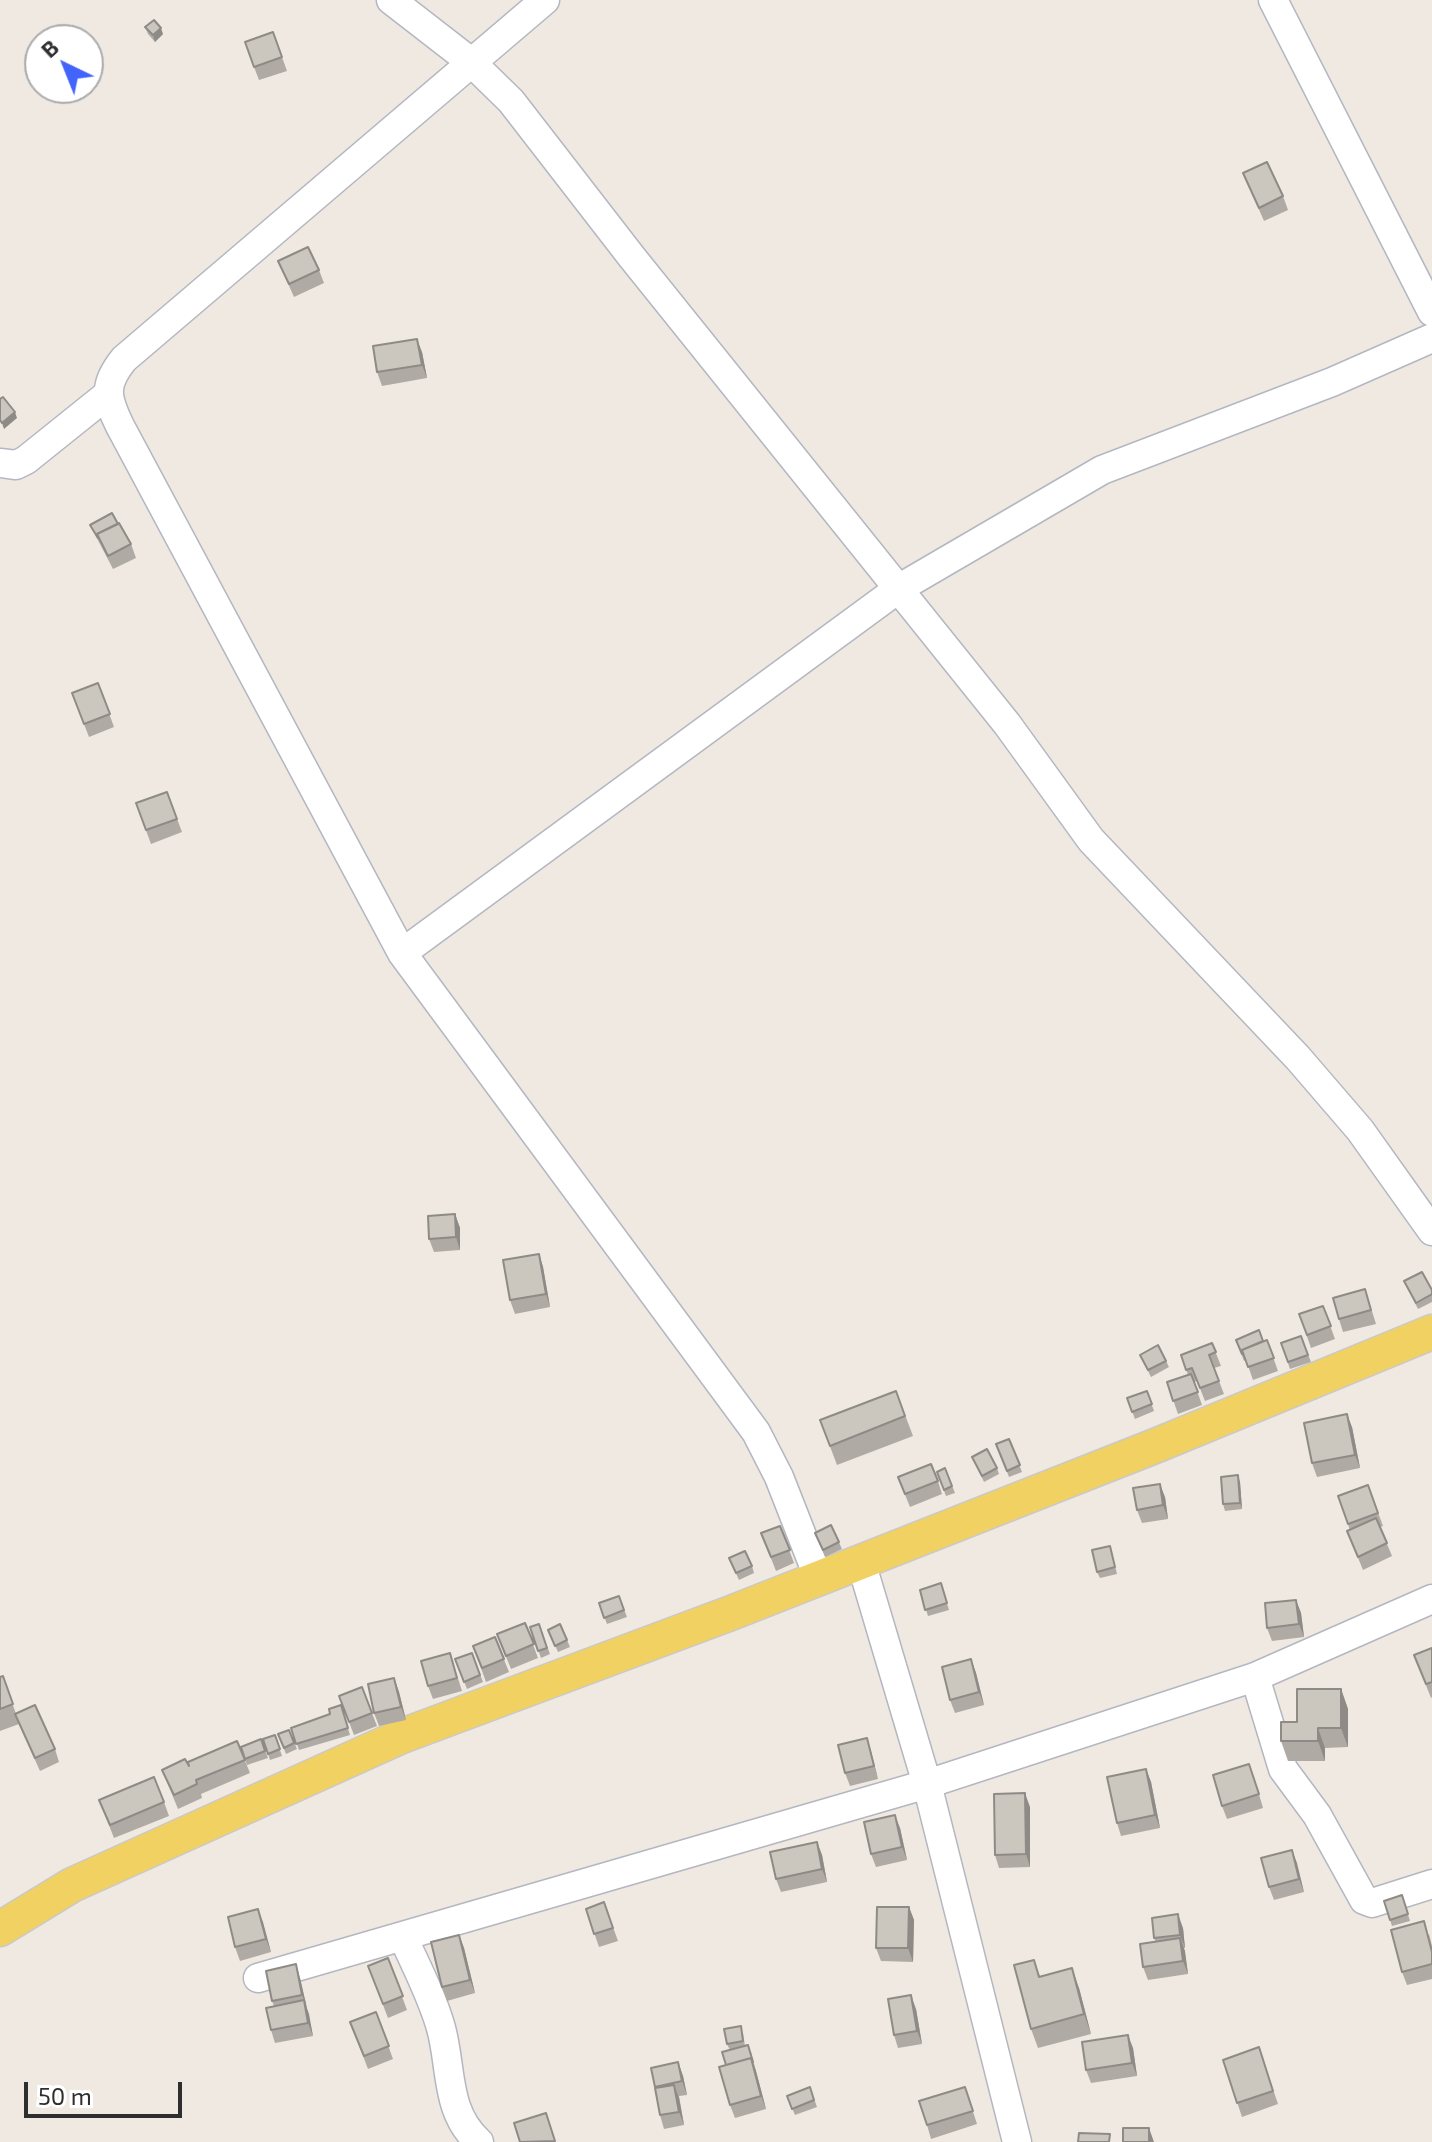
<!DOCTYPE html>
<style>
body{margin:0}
#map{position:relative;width:1432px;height:2142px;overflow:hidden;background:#efe9e1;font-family:"Exo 2",sans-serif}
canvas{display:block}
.north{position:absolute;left:24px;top:24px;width:80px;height:80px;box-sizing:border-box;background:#fff;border:2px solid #ababab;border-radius:50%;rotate:317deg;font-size:22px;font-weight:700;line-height:32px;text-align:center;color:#2e2e2e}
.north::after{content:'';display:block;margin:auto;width:28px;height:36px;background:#4264fb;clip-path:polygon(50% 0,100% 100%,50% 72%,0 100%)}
.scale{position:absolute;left:24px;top:2082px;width:158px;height:36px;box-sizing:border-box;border:4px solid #2e2e2e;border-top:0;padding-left:10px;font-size:24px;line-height:28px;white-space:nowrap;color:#2e2e2e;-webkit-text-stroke:6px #fff;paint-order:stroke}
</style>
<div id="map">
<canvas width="1432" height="2142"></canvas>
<div class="north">B</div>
<div class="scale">50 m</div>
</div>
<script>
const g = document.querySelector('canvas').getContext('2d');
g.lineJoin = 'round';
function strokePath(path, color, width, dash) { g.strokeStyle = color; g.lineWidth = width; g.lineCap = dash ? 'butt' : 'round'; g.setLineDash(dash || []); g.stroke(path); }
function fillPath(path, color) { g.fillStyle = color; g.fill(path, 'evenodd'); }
const minor = new Path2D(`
 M391,0L471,62L511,101L631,256L1007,724L1091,840L1298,1058L1360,1130L1432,1231
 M545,0L124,359C103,385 106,397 120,426L402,953L756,1432L779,1477L819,1579
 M1273,0L1432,312
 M0,463L16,465L26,460L107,395
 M402,953L898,589L1102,470L1332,382L1432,338
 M861,1562L927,1784L1017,2142
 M1255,1677L1283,1769L1317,1815L1364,1900L1372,1903L1432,1884
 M403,1937C416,1966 432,1996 441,2028C452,2068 445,2112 479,2142
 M258,1978L927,1784L1255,1677L1432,1599`);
const major = new Path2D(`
 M0,1929L72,1885L402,1736L731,1613L1155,1446L1432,1332`);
const wall = new Path2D(`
 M145,27L163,34L155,42L148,34Z
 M273,32L287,71L259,80L254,67Z
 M1243,173L1283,196L1288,210L1264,221Z
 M278,261L319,270L324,283L294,297Z
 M422,352L427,378L382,386L377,372Z
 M90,525L131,544L136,558L113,569Z
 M98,683L114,727L89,737L72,693Z
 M167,792L182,832L151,844L136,803Z
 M455,1214L460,1228V1250L434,1252L429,1239Z
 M539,1254L543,1267L550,1307L515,1314L510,1300Z
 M1404,1281L1432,1290V1302L1418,1309Z
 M1365,1289L1376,1324L1343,1332L1339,1319Z
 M1323,1306L1335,1339L1311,1348L1299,1314Z
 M1301,1336L1311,1362L1290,1369L1281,1343Z
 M1236,1340L1263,1341L1267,1340L1278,1371L1253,1380L1246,1360L1244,1361Z
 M1212,1343L1221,1366L1214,1368L1224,1394L1205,1401L1197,1381L1194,1382L1202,1405L1178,1414L1167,1382L1188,1375L1181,1355Z
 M1140,1355L1166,1361L1169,1367L1151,1377Z
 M896,1391L913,1436L837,1465L820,1420Z
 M1147,1391L1154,1411L1135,1419L1127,1398Z
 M1352,1427L1360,1468L1317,1477L1312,1463Z
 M1009,1439L1022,1472L1009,1477L996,1444Z
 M972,1457L997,1468L999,1474L984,1482Z
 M945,1468L955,1493L946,1496L937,1472Z
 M898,1477L938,1481L942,1494L910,1507Z
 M1240,1482L1242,1509L1225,1511L1223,1504Z
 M1368,1485L1383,1526L1380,1527L1392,1556L1363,1570L1347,1531L1350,1530L1338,1496Z
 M1165,1497L1168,1519L1142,1523L1137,1510Z
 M831,1525L842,1549L825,1557L815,1533Z
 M780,1526L794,1563L776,1571L761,1533Z
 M1112,1553L1117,1574L1100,1578L1097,1572Z
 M729,1558L752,1566L754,1573L739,1580Z
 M941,1583L949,1610L928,1616L920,1590Z
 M619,1596L627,1617L607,1624L599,1603Z
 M1296,1600L1301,1613L1304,1637L1272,1641L1267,1628Z
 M525,1623L538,1658L511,1669L497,1634Z
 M539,1624L550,1654L541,1658L530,1627Z
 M551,1636L567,1640L570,1647L558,1652Z
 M495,1637L509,1672L486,1682L473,1646Z
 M1432,1648V1697L1431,1698L1414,1655Z
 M450,1653L462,1691L433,1699L428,1686Z
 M472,1653L483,1682L467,1689L455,1659Z
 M971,1659L976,1673L984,1705L955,1713L950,1700Z
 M3,1676L16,1714L55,1749L59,1762L40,1771L19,1724L0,1731V1677Z
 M394,1678L399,1692L406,1720L379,1726L374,1713Z
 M362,1687L377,1726L354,1735L339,1696Z
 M1341,1689L1348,1709V1747L1325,1748V1761H1288L1281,1741L1297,1722Z
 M341,1705L350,1735L299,1750L291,1728L330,1714Z
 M289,1730L297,1749L286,1754L278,1734Z
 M275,1735L282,1756L270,1760L263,1739Z
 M867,1738L878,1779L850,1786L845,1773Z
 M261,1739L268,1758L247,1765L241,1747Z
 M237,1741L250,1773L201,1794L202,1798L178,1809L162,1770L189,1766Z
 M1146,1769L1151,1782L1160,1828L1121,1836L1117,1823Z
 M1254,1777L1263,1808L1227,1819L1222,1806Z
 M99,1800L164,1802L169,1816L114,1838Z
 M1030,1807V1867L999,1868L995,1855Z
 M900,1828L907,1860L876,1867L871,1854Z
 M817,1842L822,1855L827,1882L781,1892L776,1879Z
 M1292,1850L1304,1892L1274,1900L1269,1887Z
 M1402,1895L1410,1921L1392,1926L1384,1901Z
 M604,1902L618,1941L599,1947L586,1909Z
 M909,1907L914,1920L913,1962L881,1961L876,1948Z
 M258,1909L271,1952L240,1961L235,1947Z
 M1183,1928L1185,1948H1184L1188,1974L1148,1980L1143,1967L1156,1942L1154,1938Z
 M1429,1934L1432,1946V1979L1407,1985L1402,1972Z
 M459,1935L464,1948L475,1993L447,2001L442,1987Z
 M388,1958L407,2010L388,2018L368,1966Z
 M1034,1960L1040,1976L1079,1988L1091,2034L1038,2048L1031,2029Z
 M300,1978L313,2036L275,2043L271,2030L274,2006L272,2001Z
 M916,2009L922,2044L898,2048L894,2035Z
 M376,2012L393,2059L368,2069L350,2022Z
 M743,2033L745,2046L751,2052L766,2109L735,2118L730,2105L726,2065L730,2050L727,2044Z
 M1259,2047L1278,2104L1242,2117L1223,2060Z
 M1133,2048L1137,2076L1091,2083L1086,2070Z
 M678,2062L683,2076L687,2095L679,2096L684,2125L664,2129L660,2115L651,2068Z
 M810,2087L817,2107L795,2115L787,2096Z
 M965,2087L977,2124L931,2139L927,2125Z`);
const shadedWall = new Path2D(`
 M161,28L163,34L155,42L153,35Z
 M417,339L422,352L427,378L422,365Z
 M15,412L17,418L4,429L2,423Z
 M455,1214L460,1228V1250L456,1237Z
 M539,1254L543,1267L550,1307L546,1294Z
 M1347,1414L1352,1427L1360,1468L1355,1455Z
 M1238,1475L1240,1482L1242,1509L1240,1503Z
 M1160,1484L1165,1497L1168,1519L1163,1505Z
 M1296,1600L1301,1613L1304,1637L1299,1624Z
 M971,1659L976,1673L984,1705L979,1692Z
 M394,1678L399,1692L406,1720L401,1707Z
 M1341,1689L1348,1709V1747L1341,1728Z
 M1318,1728L1325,1748V1761L1318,1741Z
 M867,1738L871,1751L878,1779L874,1766Z
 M1146,1769L1151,1782L1160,1828L1155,1815Z
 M1025,1793L1030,1807V1867L1026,1854Z
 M895,1815L900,1828L907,1860L902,1847Z
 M817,1842L822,1855L827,1882L822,1869Z
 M1292,1850L1297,1863L1304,1892L1299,1879Z
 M909,1907L914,1920L913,1962L908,1948Z
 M258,1909L263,1922L271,1952L266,1939Z
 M1178,1914L1183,1928L1185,1948L1180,1935Z
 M459,1935L464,1948L475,1993L470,1980Z
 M1180,1938L1185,1951L1188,1974L1183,1961Z
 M296,1964L300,1978L307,2008L302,1995Z
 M1072,1968L1079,1988L1091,2034L1084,2014Z
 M911,1995L916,2009L922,2044L917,2031Z
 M304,2000L309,2014L313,2036L308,2023Z
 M1128,2035L1133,2048L1137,2076L1132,2063Z
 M751,2058L756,2071L766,2109L761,2096Z
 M678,2062L683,2076L687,2095L682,2081Z
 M674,2085L679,2098L684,2125L679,2112Z
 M1149,2128L1154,2142H1149Z`);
const building = new Path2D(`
 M154,20L161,28L153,35L145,27Z
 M273,32L282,57L254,67L245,42Z
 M1267,162L1283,196L1259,208L1243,173Z
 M308,247L319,270L289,284L278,261Z
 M417,339L422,365L377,372L373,346Z
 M3,397L15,412L2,423L0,420V399Z
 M112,513L118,524L97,534L98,538L90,525Z
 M119,523L131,544L108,556L97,534Z
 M98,683L110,714L84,724L72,693Z
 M167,792L177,819L146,830L136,803Z
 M455,1214L456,1237L429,1239L428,1216Z
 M539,1254L546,1294L510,1300L503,1260Z
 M1422,1272L1432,1290V1294L1416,1303L1404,1281Z
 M1365,1289L1371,1310L1339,1319L1333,1298Z
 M1323,1306L1331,1326L1307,1335L1299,1314Z
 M1259,1330L1263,1341L1242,1350L1243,1353L1242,1354L1236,1340Z
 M1301,1336L1308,1355L1288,1362L1281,1343Z
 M1267,1340L1274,1358L1248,1367L1242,1350Z
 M1212,1343L1216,1352L1209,1355L1219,1381L1200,1388L1192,1368L1186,1370L1181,1355Z
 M1158,1345L1166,1361L1148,1370L1140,1355Z
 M1191,1374L1198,1392L1173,1401L1167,1382Z
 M896,1391L905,1416L830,1446L820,1420Z
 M1147,1391L1152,1404L1132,1412L1127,1398Z
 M1347,1414L1355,1455L1312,1463L1304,1423Z
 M1009,1439L1020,1465L1007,1471L996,1444Z
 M987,1449L997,1468L982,1476L972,1457Z
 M931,1464L938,1481L905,1494L898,1477Z
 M945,1468L952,1486L944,1490L937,1472Z
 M1238,1475L1240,1503L1223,1504L1221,1477Z
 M1160,1484L1163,1505L1137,1510L1133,1488Z
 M1368,1485L1378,1513L1348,1524L1338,1496Z
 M1376,1518L1387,1543L1358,1557L1347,1531Z
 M831,1525L839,1542L823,1550L815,1533Z
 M780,1526L790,1550L771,1557L761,1533Z
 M1110,1546L1115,1567L1097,1572L1092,1550Z
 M745,1551L752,1566L736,1573L729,1558Z
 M941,1583L947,1603L925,1610L920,1590Z
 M619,1596L624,1610L604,1618L599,1603Z
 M1296,1600L1299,1624L1267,1628L1265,1603Z
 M525,1623L534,1644L506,1656L497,1634Z
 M539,1624L547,1648L538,1651L530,1627Z
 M560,1624L567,1640L555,1646L548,1630Z
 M495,1637L504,1659L482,1668L473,1646Z
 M1432,1648V1682L1426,1684L1414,1655Z
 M450,1653L457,1678L428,1686L421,1661Z
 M472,1653L480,1675L464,1682L455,1659Z
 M971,1659L979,1692L950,1700L942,1667Z
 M3,1676L13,1704L0,1709V1677Z
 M394,1678L401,1707L374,1713L368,1684Z
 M362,1687L372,1713L349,1722L339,1696Z
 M1297,1689H1341V1728H1318V1741H1281V1722H1297Z
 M35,1705L55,1749L35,1758L15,1714Z
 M341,1705L348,1728L296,1744L291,1728L330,1714L329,1709Z
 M289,1730L294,1743L284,1748L278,1734Z
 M275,1735L280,1749L268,1754L263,1739Z
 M867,1738L874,1766L845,1773L838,1745Z
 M261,1739L265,1751L245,1759L241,1747Z
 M237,1741L245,1760L196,1780L197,1784L174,1795L162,1770L185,1759L189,1766L188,1762Z
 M1249,1764L1259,1794L1222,1806L1213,1775Z
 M1146,1769L1155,1815L1117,1823L1107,1777Z
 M154,1777L164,1802L110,1825L99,1800Z
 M1025,1793L1026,1854L995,1855L994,1794Z
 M895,1815L902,1847L871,1854L864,1822Z
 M817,1842L822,1869L776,1879L770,1852Z
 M1292,1850L1299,1879L1269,1887L1261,1858Z
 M1402,1895L1408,1914L1390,1920L1384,1901Z
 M604,1902L613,1928L594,1934L586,1909Z
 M877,1907H909L908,1948H876Z
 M258,1909L266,1939L235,1947L228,1917Z
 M1178,1914L1180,1935L1154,1938L1152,1918Z
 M1424,1921L1432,1952V1964L1402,1972L1391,1930Z
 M459,1935L470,1980L442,1987L431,1942Z
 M1180,1938L1183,1961L1143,1967L1140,1944Z
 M388,1958L403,1996L383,2004L368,1966Z
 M1034,1960L1039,1977L1072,1968L1084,2014L1031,2029L1014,1965Z
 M296,1964L302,1995L272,2001L266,1971Z
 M911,1995L917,2031L894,2035L888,1999Z
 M304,2000L308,2023L271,2030L266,2008Z
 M376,2012L389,2046L364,2056L350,2022Z
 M741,2026L743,2041L727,2044L724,2029Z
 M1128,2035L1132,2063L1086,2070L1082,2042Z
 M748,2045L753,2062L751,2058L726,2065L722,2052Z
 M1259,2047L1273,2091L1237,2103L1223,2060Z
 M751,2058L761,2096L730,2105L719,2067Z
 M678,2062L682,2081L655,2087L651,2068Z
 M674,2085L679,2112L660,2115L655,2088Z
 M810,2087L814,2100L792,2109L787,2096Z
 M965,2087L973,2111L927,2125L919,2101Z
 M546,2113L555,2141L520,2142L514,2123Z
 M1123,2128H1149V2142H1123Z
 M1079,2133L1110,2134L1109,2142H1078Z`);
strokePath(minor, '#b4b7c1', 31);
strokePath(major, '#c9c9c9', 37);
strokePath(minor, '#fff', 28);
strokePath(major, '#f2d163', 34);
fillPath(wall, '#afaba4');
fillPath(shadedWall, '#8e8b86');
fillPath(building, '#cbc7bf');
strokePath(building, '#8e8b86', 2);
</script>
